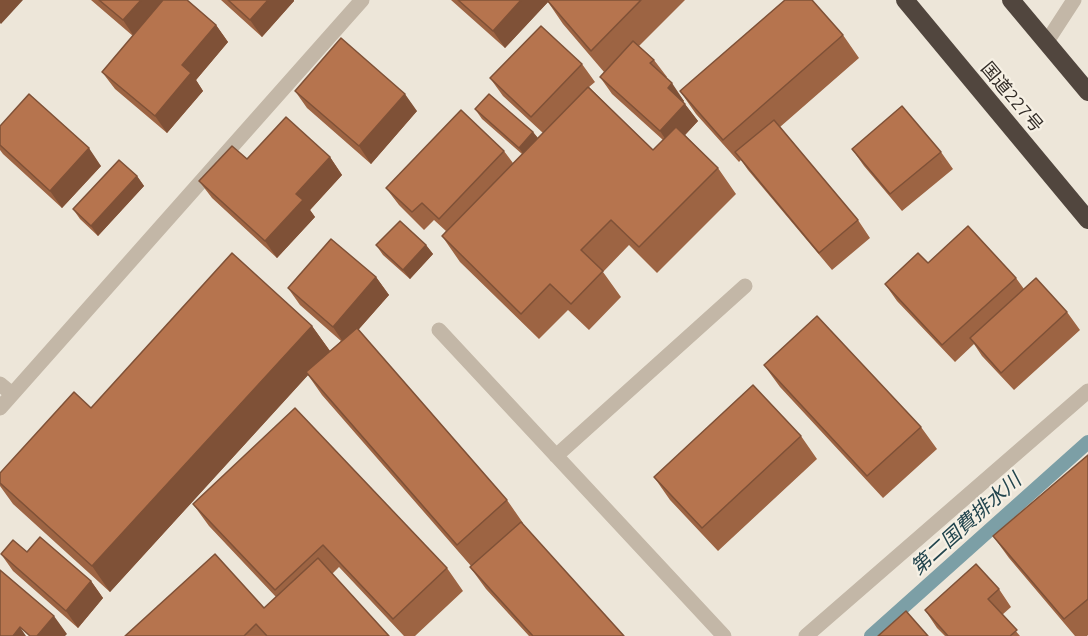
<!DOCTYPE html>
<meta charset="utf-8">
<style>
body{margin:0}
canvas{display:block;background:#ede6d9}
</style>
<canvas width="1088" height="636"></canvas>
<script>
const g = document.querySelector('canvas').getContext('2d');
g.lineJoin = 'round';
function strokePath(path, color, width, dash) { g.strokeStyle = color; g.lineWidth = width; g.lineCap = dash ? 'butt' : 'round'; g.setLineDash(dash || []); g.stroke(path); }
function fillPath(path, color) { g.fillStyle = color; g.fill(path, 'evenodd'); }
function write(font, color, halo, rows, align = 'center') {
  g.font = font + ' Ubuntu,"Noto Sans JP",sans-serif'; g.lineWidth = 4.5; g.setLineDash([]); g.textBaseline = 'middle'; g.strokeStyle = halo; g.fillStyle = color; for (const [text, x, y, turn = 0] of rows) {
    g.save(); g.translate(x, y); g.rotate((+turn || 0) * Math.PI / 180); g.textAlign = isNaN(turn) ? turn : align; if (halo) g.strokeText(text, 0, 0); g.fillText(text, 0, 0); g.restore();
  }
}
const stream = new Path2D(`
 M871,636L1088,442`);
const lane = new Path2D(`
 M439,330L724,636
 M556,456L745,286`);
const street = new Path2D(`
 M1046,43L1074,0
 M0,384L12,394
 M0,408L362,0
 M806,636L1088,391`);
const highway = new Path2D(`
 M905,0L1088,220
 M1011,0L1088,92`);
const wall = new Path2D(`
 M91,0H187L216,25L228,42L196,80L203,91L167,133L115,89L102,72L133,36Z
 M221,0H294V1L262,37Z
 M451,0H685L639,46L654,60L667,77L666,78L684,101L683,102L698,121L685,135L718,168L736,194L657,273L629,245L603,272L621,297L589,330L568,310L539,339L460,262L442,236L446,231L434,220L424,230L399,205L386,188L504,151L513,163L522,154L482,119L475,109L533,132L538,138L543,133L503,96L490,78L582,64L595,82L589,87L653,150L663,140L612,94L600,77L604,72L563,24L548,2L505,48Z
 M843,35L859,58L780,127L858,220L870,238L832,270L748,170L741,160L739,162L696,114L680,91Z
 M295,91L417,111L371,164L307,108Z
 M0,126L101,166L62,208L3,154L0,150Z
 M852,149L941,152L953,169L902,211L864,166Z
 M330,157L342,175L310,210L315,217L277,258L212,198L199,181L247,159Z
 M137,176L144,186L98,236L80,219L73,209Z
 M376,245H426L433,254L410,279L383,255Z
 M928,263L1016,278L1024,289L1067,312L1080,330L1014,390L982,356L974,344L955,362L897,301L885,284Z
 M376,277L389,295L358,330L507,500L523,523L522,524L624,636H529L486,589L470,567L471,566L322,395L308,375L110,592L13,504L0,486V473L91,408L312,326L330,351L341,341L300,305L288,288Z
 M764,365L921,427L937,449L883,498L780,387Z
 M801,436L817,459L718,551L670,500L654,477Z
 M1088,455V635L1087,636H1075L1009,558L993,536Z
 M193,504L447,568L463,591L415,636H404L339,567L332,574L389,636H125L264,608L276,597L209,526Z
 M27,552L91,581L103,598L78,628L13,571L1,554Z
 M999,589L1011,607L1002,615L1020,636H945L937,628L925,610Z`);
const shadedWall = new Path2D(`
 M0,0H23L1,24L0,23Z
 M141,0H168L135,38L123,20Z
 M268,0H294V1L262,37L250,20Z
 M521,0H547L548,2L505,48L493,31Z
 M216,25L228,42L196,80L203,91L167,133L155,116L182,65Z
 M672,83L684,101L680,105L668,88Z
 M405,94L417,111L371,164L359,146Z
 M685,104L698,121L672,149L660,131Z
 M533,132L540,141L526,158L519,148Z
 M89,148L101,166L62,208L50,191Z
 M330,157L342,175L310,210L315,217L277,258L265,241L296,194Z
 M137,176L144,186L98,236L91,226Z
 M426,245L433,254L410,279L403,270Z
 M376,277L389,295L345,345L333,327Z
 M312,326L330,351L110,592L92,566Z
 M91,581L103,598L78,628L66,611Z
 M54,616L67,634L65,636H37Z
 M20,627L26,636H13Z`);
const building = new Path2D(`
 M99,0H141L123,20Z
 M163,0H187L216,25L182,65L191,73L155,116L102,72Z
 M228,0H268L250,20Z
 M458,0H521L493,31Z
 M547,0H641L591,51Z
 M785,0H812L843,35L723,140L680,91Z
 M541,26L582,64L531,117L490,78Z
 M341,38L405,94L359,146L295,91Z
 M633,41L654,60L650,63L672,83L668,88L685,104L660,131L600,77Z
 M588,87L653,150L676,127L718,168L639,247L611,220L581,250L603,271L571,304L550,284L521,314L442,236Z
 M29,94L89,148L50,191L0,145V126Z
 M489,94L533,132L519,148L475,109Z
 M902,106L941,152L890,194L852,149Z
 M461,110L504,151L439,219L422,203L412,212L386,188Z
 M286,117L330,157L296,194L303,200L265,241L199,181L232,146L247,159Z
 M774,120L858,220L819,253L735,152Z
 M119,160L137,176L91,226L73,209Z
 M400,221L426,245L403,270L376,245Z
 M968,226L1016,278L942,345L885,284L918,253L928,263Z
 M331,239L376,277L333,327L288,288Z
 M232,253L312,326L92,566L0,483V473L74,392L91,408Z
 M1036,278L1067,312L1001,373L970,338Z
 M817,316L921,427L867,476L764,365Z
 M357,328L507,500L457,545L306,372Z
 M753,385L801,436L702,528L654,477Z
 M295,408L447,568L393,619L323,545L275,590L193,504Z
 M1088,455V599L1064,619L993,536Z
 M521,522L624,636H533L470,567Z
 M40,537L91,581L66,611L1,554L13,540L27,552Z
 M215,554L264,608L318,558L389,636H267L256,624L244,636H125Z
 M976,564L999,589L988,599L1017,630L1010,636H948L925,610Z
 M0,570L54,616L37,636H30L20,627L13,636H0Z
 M906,611L928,636H878Z`);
const streetNames = [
 ["国道227号",1012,97,50]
];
const waterNames = [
 ["第二国費排水川",966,524,-42]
];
strokePath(stream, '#7c9fa6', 14);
strokePath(lane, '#c3b7a7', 15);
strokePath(street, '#c3b7a7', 15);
strokePath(highway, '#51463e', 18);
fillPath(wall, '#9d6443');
fillPath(shadedWall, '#7f5137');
fillPath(building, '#b6744e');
strokePath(building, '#7f5137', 1.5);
write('18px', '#312b26', '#f6f0e4', streetNames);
write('italic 20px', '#21444d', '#f6f0e4', waterNames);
</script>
